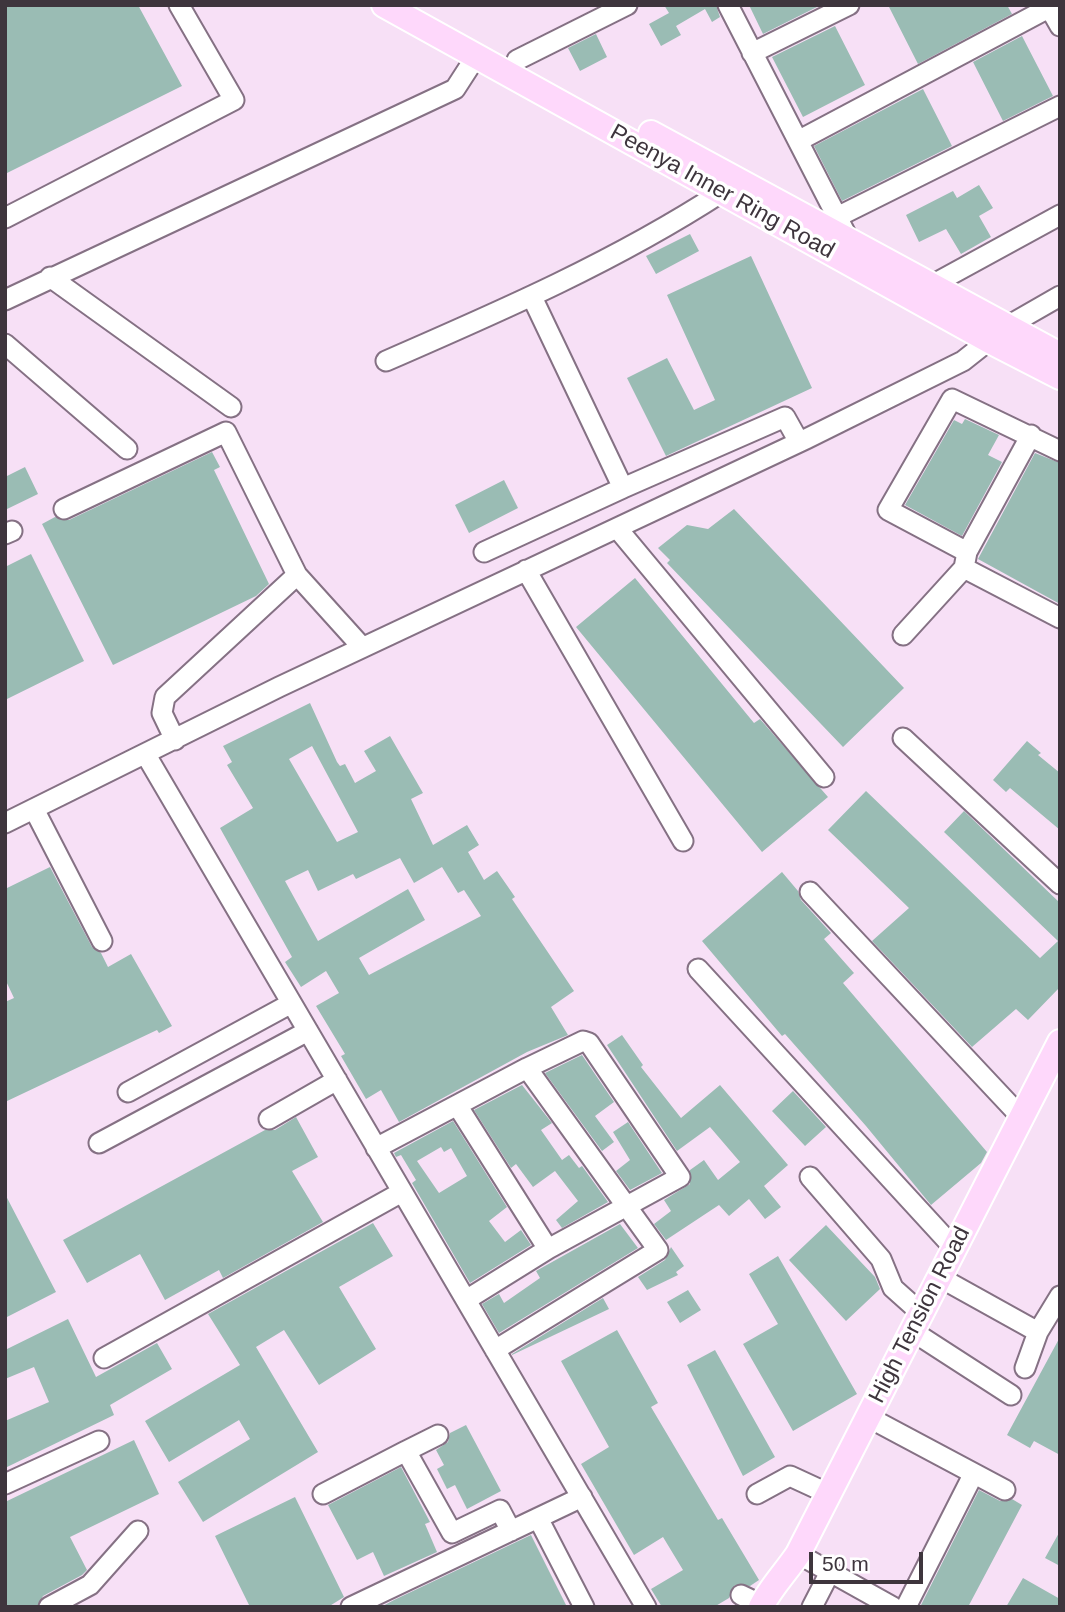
<!DOCTYPE html>
<style>
body{margin:0}
#map{position:relative;width:1065px;height:1612px;overflow:hidden;background:#f7e0f6;font-family:Helvetica,sans-serif}
canvas{display:block}
.frame{position:absolute;inset:0;border:7px solid #3e353d;pointer-events:none}
.scale{position:absolute;left:809px;top:1552px;width:114px;height:32px;box-sizing:border-box;border:4px solid #3e353d;border-top:0;padding-left:9px;font-size:21px;line-height:24px;white-space:nowrap;color:#3e353d;-webkit-text-stroke:5px #fff;paint-order:stroke}
</style>
<div id="map">
<canvas width="1065" height="1612"></canvas>
<div class="frame"></div>
<div class="scale">50 m</div>
</div>
<script>
const g = document.querySelector('canvas').getContext('2d');
g.lineJoin = 'round';
function fillPath(path, color) { g.fillStyle = color; g.fill(path, 'evenodd'); }
function strokePath(path, color, width, dash) { g.strokeStyle = color; g.lineWidth = width; g.lineCap = dash ? 'butt' : 'round'; g.setLineDash(dash || []); g.stroke(path); }
function write(font, color, halo, rows, align = 'center') {
  g.font = font + ' Helvetica,sans-serif'; g.lineWidth = 7; g.setLineDash([]); g.textBaseline = 'middle'; g.strokeStyle = halo; g.fillStyle = color; for (const [text, x, y, turn = 0] of rows) {
    g.save(); g.translate(x, y); g.rotate((+turn || 0) * Math.PI / 180); g.textAlign = isNaN(turn) ? turn : align; if (halo) g.strokeText(text, 0, 0); g.fillText(text, 0, 0); g.restore();
  }
}
const building = new Path2D(`
 M5,5H138L182,86L5,174Z
 M664,5H716L720,17L712,22L705,9L676,26L681,35L661,46L649,24L669,13Z
 M749,5H821L763,34Z
 M888,5H1007L1012,14L918,64Z
 M835,26L865,85L803,117L772,57Z
 M596,34L607,57L580,71L568,48Z
 M1022,36L1053,96L1003,121L973,62Z
 M923,89L952,146L842,201L814,146Z
 M979,185L993,208L979,216L991,237L961,254L946,229L919,242L906,215L953,191L957,198Z
 M690,234L699,251L656,274L646,256Z
 M751,256L812,388L666,456L627,378L667,358L694,410L715,400L667,295Z
 M965,419L999,435L988,455L1002,462L962,536L905,505L954,420L962,424Z
 M212,452L220,467L214,470L269,584L256,596L113,665L42,524L55,517L69,520Z
 M1035,453L1060,463V604L978,559Z
 M25,467L38,494L5,510V477Z
 M504,480L518,508L469,533L455,505Z
 M734,509L904,688L843,747L667,563L670,560L658,548L687,525L708,529Z
 M31,554L84,661L5,700V567Z
 M635,578L754,723L760,719L828,797L762,852L576,627Z
 M310,703L337,762L340,766L345,764L355,783L376,771L364,751L390,736L423,793L411,799L433,845L467,825L479,845L468,852L484,880L497,871L515,897L512,899L574,991L551,1007L568,1035L527,1052L399,1122L381,1090L366,1099L341,1056L345,1054L316,1006L339,993L326,971L301,987L285,962L292,957L220,828L253,808L227,765L232,762L223,746ZM312,746L358,832L337,842L289,759ZM400,858L414,883L442,867L458,893L464,890L481,916L369,975L359,958L425,920L408,889L318,941L285,881L308,870L318,891L353,874L356,879Z
 M1027,741L1041,753L1038,755L1060,773V830L1010,788L1006,792L993,780Z
 M866,791L1040,958L1058,941L944,832L964,811L1060,903V987L1028,1020L1016,1009L972,1047L872,941L909,908L828,830Z
 M50,867L92,947L101,953L108,967L131,954L172,1026L159,1033L157,1030L5,1102V1002L14,998L5,979V889Z
 M782,872L798,891L801,900L831,933L824,939L854,973L843,983L987,1152L981,1163L931,1205L866,1126L785,1034L782,1036L702,941Z
 M622,1035L643,1065L641,1067L681,1118L720,1085L788,1165L764,1186L781,1207L765,1219L749,1199L729,1216L719,1205L666,1240L654,1224L671,1211L664,1200L690,1184V1170L704,1160L718,1180L740,1162L710,1127L677,1151L607,1045Z
 M582,1055L614,1102L595,1116L614,1142L602,1151L545,1073Z
 M522,1085L552,1123L541,1130L562,1160L569,1155L579,1168L582,1166L608,1202L562,1228L556,1220L578,1201L555,1171L533,1187L516,1164L511,1168L474,1110Z
 M793,1091L826,1127L805,1146L772,1111Z
 M296,1117L318,1157L292,1171L323,1222L223,1278L219,1270L165,1300L140,1254L87,1283L63,1240L265,1130H275Z
 M453,1121L507,1207L489,1221L505,1242L521,1230L531,1245L470,1283L412,1183L416,1180L401,1155L396,1157L394,1153ZM441,1147L444,1152L451,1148L467,1176L439,1193L417,1161Z
 M628,1122L662,1173L630,1190L616,1171L630,1160L613,1132Z
 M5,1194L56,1292L5,1318Z
 M373,1223L393,1256L339,1287L376,1349L319,1385L284,1330L256,1347L318,1452L203,1522L178,1482L250,1439L239,1420L169,1462L145,1421L240,1365L208,1314Z
 M620,1224L638,1248L499,1333L482,1304L499,1294L504,1303L540,1278L536,1271Z
 M826,1225L875,1277L880,1289L846,1321L789,1260Z
 M671,1247L684,1266L676,1272L678,1275L647,1290L638,1277L665,1260Z
 M778,1256L857,1394L793,1431L743,1344L778,1324L749,1274Z
 M688,1290L701,1310L680,1323L667,1302Z
 M603,1298L609,1309L512,1355V1354Z
 M68,1319L96,1377L157,1343L172,1369L110,1405L114,1415L5,1468V1421L49,1402L34,1367L5,1379V1350Z
 M617,1330L658,1403L651,1407L718,1520L722,1518L759,1580L750,1586L735,1585L729,1598L714,1607H662L651,1589L683,1570L663,1537L634,1555L581,1464L609,1447L561,1361Z
 M1060,1337V1455L1034,1441L1030,1448L1007,1435Z
 M715,1350L775,1457L743,1476L687,1365Z
 M466,1425L501,1491L467,1509L455,1485L447,1489L437,1469L444,1465L436,1450L448,1442L450,1433Z
 M134,1440L159,1494L70,1537L87,1570L82,1575L43,1596L37,1607H5V1502Z
 M401,1467L430,1522L425,1524L437,1552L384,1576L373,1552L357,1560L328,1505Z
 M979,1490L1000,1501L1012,1499L1022,1505L968,1607H920Z
 M295,1497L344,1597L328,1607H250L215,1536Z
 M1060,1531V1566L1045,1558Z
 M531,1535L567,1607H381L394,1600Z
 M1023,1578L1060,1599V1607H1006Z`);
const minor = new Path2D(`
 M728,5L850,242
 M1048,5L1060,26
 M752,53L849,5
 M517,60L627,5
 M798,141L1054,5
 M837,217L1060,106
 M5,218L234,100L179,5
 M50,277L231,407
 M930,286L1060,215
 M5,300L455,89L477,55
 M5,344L127,449
 M386,361C501,311 616,261 722,192
 M623,488L785,417L799,442
 M64,509L226,432L297,575L362,647
 M617,528L824,777
 M5,534L12,531
 M484,552L623,488L532,297
 M967,552L1031,435
 M964,568L1060,618
 M526,570L683,841
 M903,635L964,568L967,552L888,510L952,399L1060,451
 M903,738L1060,884
 M175,740L162,713L165,697L297,575
 M146,755L646,1607
 M34,809L102,941
 M5,823L279,687L806,439L963,361L1006,327L1060,296
 M810,892L1021,1117
 M698,969L954,1248
 M128,1092L290,1004
 M457,1105L548,1249
 M269,1119L337,1080
 M99,1143L308,1031
 M376,1148L527,1068L658,1250L495,1350
 M810,1177L881,1259L893,1288L921,1313
 M939,1277L1038,1332L1060,1296
 M466,1300L548,1249L680,1177L589,1043L583,1041L527,1068
 M912,1331L1011,1395
 M104,1358L402,1192
 M1025,1368L1038,1332
 M868,1417L1005,1490
 M406,1451L438,1435
 M5,1484L99,1441
 M323,1494L406,1451L452,1533L500,1510L511,1531
 M757,1494L790,1476L829,1494
 M538,1518L584,1607
 M798,1554L893,1607
 M741,1595L762,1605
 M49,1607L90,1585L138,1531
 M351,1607L582,1497
 M812,1607L830,1572
 M906,1607L973,1475`);
const major = new Path2D(`
 M384,5L988,340L1060,377
 M651,133L1060,355
 M761,1607C770,1588 786,1572 798,1554L1060,1042`);
const streetNames = [
 ["Peenya Inner Ring Road",722,192,29],
 ["High Tension Road",920,1315,-63]
];
fillPath(building, '#9abcb4');
strokePath(minor, '#857184', 23);
strokePath(major, '#fff', 28);
strokePath(minor, '#fff', 19);
strokePath(major, '#fed8fb', 24);
write('23px', '#3e353d', '#fff', streetNames);
</script>
